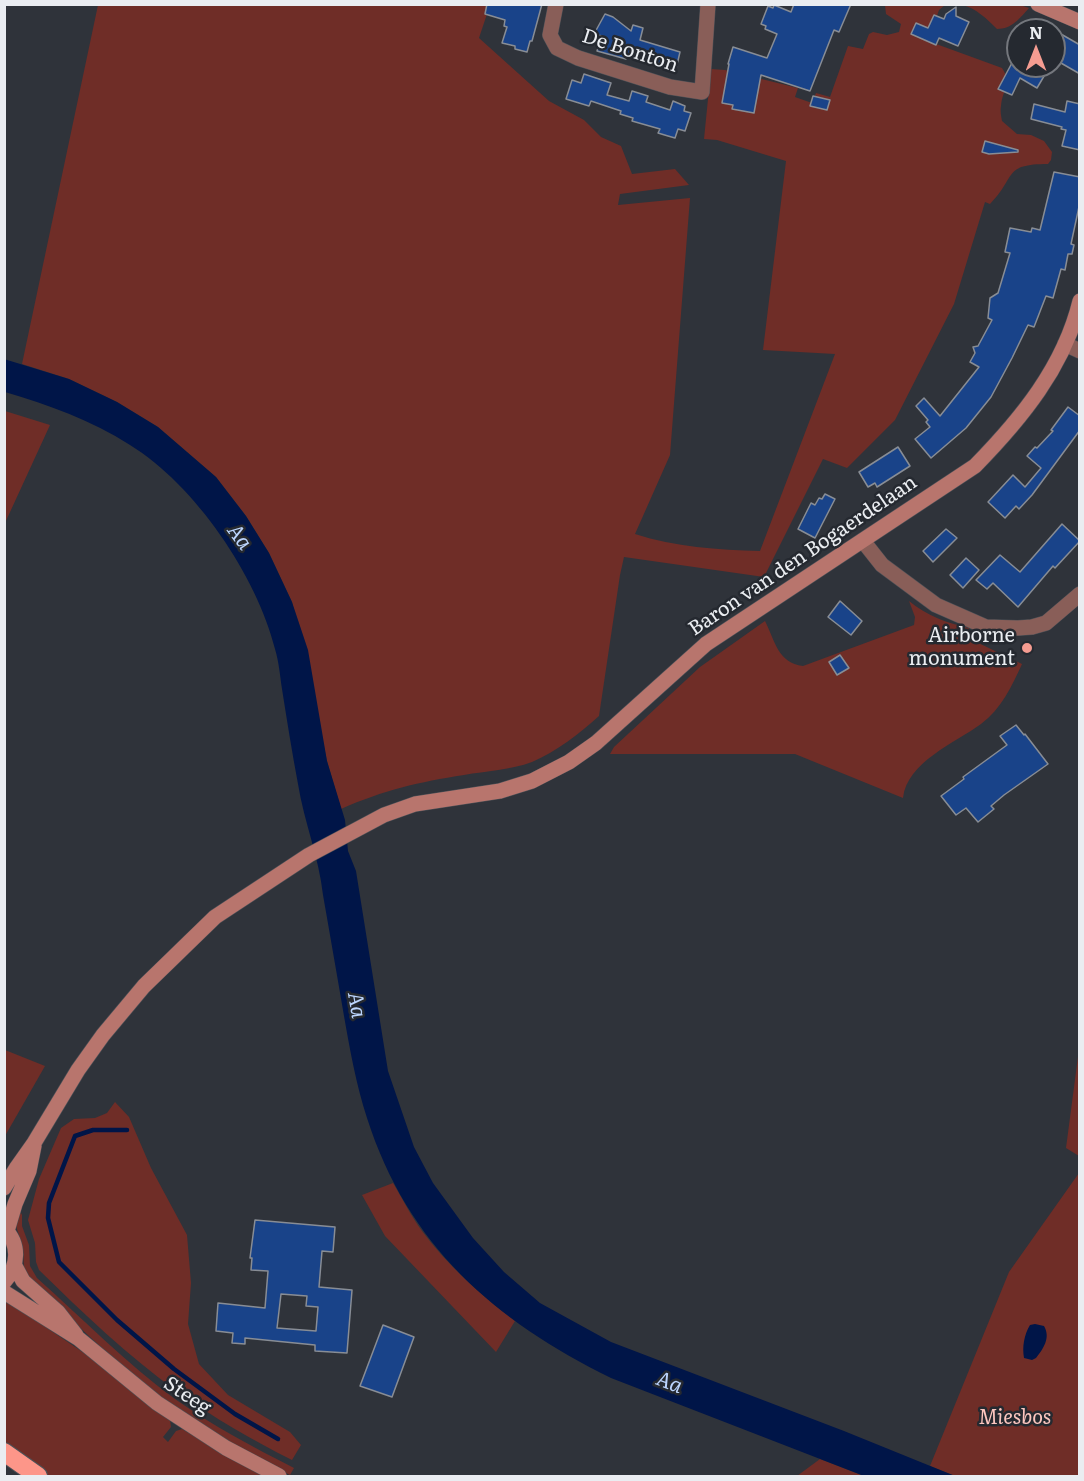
<!DOCTYPE html>
<style>
body{margin:0}
#map{position:relative;width:1084px;height:1481px;overflow:hidden;background:#2f333a;font-family:Literata,serif}
canvas{display:block}
.frame{position:absolute;inset:0;border:6px solid #eaedf1;pointer-events:none}
.north{position:absolute;left:1006px;top:18px;width:60px;height:60px;box-sizing:border-box;background:#252930;border:2px solid #74777d;border-radius:50%;rotate:0deg;font-size:16px;font-weight:700;line-height:24px;text-align:center;color:#eaedf1}
.north::after{content:'';display:block;margin:auto;width:21px;height:27px;background:#f59c91;clip-path:polygon(50% 0,100% 100%,50% 72%,0 100%)}
</style>
<div id="map">
<canvas width="1084" height="1481"></canvas>
<div class="frame"></div>
<div class="north">N</div>
</div>
<script>
const g = document.querySelector('canvas').getContext('2d');
g.lineJoin = 'round';
function fillPath(path, color) { g.fillStyle = color; g.fill(path, 'evenodd'); }
function strokePath(path, color, width, dash) { g.strokeStyle = color; g.lineWidth = width; g.lineCap = dash ? 'butt' : 'round'; g.setLineDash(dash || []); g.stroke(path); }
function write(font, color, halo, rows, align = 'center') {
  g.font = font + ' Literata,serif'; g.lineWidth = 5; g.setLineDash([]); g.textBaseline = 'middle'; g.strokeStyle = halo; g.fillStyle = color; for (const [text, x, y, turn = 0] of rows) {
    g.save(); g.translate(x, y); g.rotate((+turn || 0) * Math.PI / 180); g.textAlign = isNaN(turn) ? turn : align; if (halo) g.strokeText(text, 0, 0); g.fillText(text, 0, 0); g.restore();
  }
}
const green = new Path2D(`
 M98,5H490L479,38L549,101L584,120L601,137L621,146L632,174L675,169L689,185L620,194L618,205L690,198L670,455L635,534C675,547 718,550 760,551L835,354L763,350L786,161L717,140L704,139L711,69L725,70L798,88L795,97L812,103L816,93L830,97L848,46L863,49L869,34L873,32L887,35L899,32L901,24L886,14L885,5H945L939,10L928,41L1002,68C1013,85 1002,89 1001,106C1000,110 1001,116 1002,121L1017,134L1031,135L1044,141L1052,152L1051,160L1048,164C1002,164 1017,177 990,204L985,202L954,304L895,420L847,468L823,459L764,577L624,557L620,575L599,716C580,733 556,752 532,762C511,770 486,771 464,775C419,782 384,790 341,809L327,761L292,602L269,553L246,516L216,477L158,427L117,402L69,379L22,364Z
 M962,5H1020L1029,8C1020,18 1012,29 997,29C987,19 976,8 962,5Z
 M5,411L50,425L5,523L4,411Z
 M909,601C927,616 947,623 969,628L966,637L1022,664C1012,686 1001,709 981,724C955,743 907,762 903,798L795,754H610L614,747L700,667L765,621C775,641 778,663 803,666L914,625L915,617Z
 M1079,1049L1080,1156H1079L1066,1148Z
 M5,1050L45,1066L5,1136Z
 M115,1102L129,1117L151,1168L187,1235L191,1283L188,1324L199,1364L228,1395L290,1432L301,1445L292,1460C252,1440 214,1418 178,1392C128,1356 83,1313 39,1270L36,1262L35,1243L28,1220L39,1179L61,1128L74,1119L95,1118L107,1113Z
 M1079,1173V1476H955L930,1466L1009,1272Z
 M393,1183C402,1198 411,1216 422,1231C447,1265 481,1295 515,1321L496,1352L385,1236L362,1195Z
 M20,1211L22,1215V1226L29,1245L30,1266L37,1278C83,1319 126,1363 175,1399C213,1426 253,1447 294,1468L290,1475C242,1451 196,1424 153,1391C109,1357 70,1318 30,1280L24,1269L23,1248L16,1226Z
 M4,1299L90,1357L170,1420L171,1427L163,1437L168,1442L176,1431L182,1429L264,1476H47L5,1444Z
 M820,1459L864,1476H797Z`);
const water = new Path2D(`
 M4,359L69,379L117,402L158,427L216,477L246,516L269,553L292,602L308,650L327,761L345,820L348,851L356,871L388,1071L414,1147L433,1183L473,1238L504,1272L540,1303L611,1342L844,1431L955,1476H864L611,1378C494,1320 408,1246 367,1118C356,1084 350,1050 344,1016C337,975 330,935 323,895C319,857 304,822 298,784C292,752 287,721 282,689C280,676 279,662 275,649C257,576 195,485 130,445C91,420 49,405 5,392Z
 M1035,1324L1044,1326C1051,1338 1043,1349 1036,1358L1032,1360L1024,1358C1022,1347 1024,1335 1030,1325Z`);
const stream = new Path2D(`
 M127,1130H93L75,1136L49,1203L48,1218L59,1262L117,1320L174,1369L235,1414L278,1439`);
const building = new Path2D(`
 M487,4H542L532,41H530L527,52L515,49V46L502,43L507,27L504,26L505,20L485,14Z
 M794,4H851L839,32L834,30L810,91L761,75L754,113L732,109L733,105L722,103L729,64H728L733,47L767,58L777,34L765,29L766,26L761,24L768,6L773,8L774,5L791,12Z
 M956,7V16L969,22L958,46L939,38L936,45L911,34L916,23L928,28L934,15L944,19L946,14Z
 M605,14L613,17L631,31L633,25L643,28L640,40L680,52L676,69L628,54L626,59L597,51L602,36L594,34Z
 M1054,30L1080,45V74L1054,59Z
 M1013,61L1018,66H1050L1037,88L1020,78L1012,95L998,89Z
 M584,74L611,83L607,95L629,101L632,91L648,96L646,102L670,110L673,101L685,106L684,111L691,113L685,131L678,129L675,138L668,136L658,133L660,129L632,121L633,118L620,114L621,111L591,101L589,106L566,99L572,80L581,83Z
 M813,96L830,100L827,110L810,106Z
 M1067,101L1080,104V150L1062,146L1066,130L1061,129L1062,127L1031,119L1034,104L1065,112Z
 M985,141L1018,150V152L989,154L982,152Z
 M1054,172L1080,177V202L1071,244L1074,245L1072,254H1068L1065,270L1061,269L1053,298L1046,296L1034,327L1028,325L1012,358L991,397L966,428L931,458L915,439L930,427L926,422L928,420L916,406L924,398L940,416L979,367L970,362L975,353L973,347L978,346L992,320L988,318L990,298L998,293L1010,253L1005,252L1010,228L1031,232L1032,228L1040,230Z
 M1068,407L1080,416V430L1032,495L1019,509L1016,506L1005,518L988,502L1013,475L1025,487L1041,468L1027,456L1035,447L1037,448L1053,431L1051,430Z
 M898,447L910,466L877,487L875,483L868,487L859,472Z
 M825,494L835,499L815,538L798,529L811,503L815,505L819,498L822,499Z
 M1062,524L1080,541L1055,568L1053,566L1018,607L993,583L987,589L976,580L1000,555L1020,572Z
 M946,529L957,538L933,562L923,551Z
 M966,558L979,570L963,588L950,575Z
 M840,601L862,621L851,635L828,617Z
 M840,655L849,668L837,675L829,662Z
 M1016,725L1024,735L1025,734L1048,764L1004,795L991,806L994,809L978,822L966,808L956,815L941,796L964,779L963,777L1007,745L1000,736Z
 M255,1220L335,1227L333,1252L322,1251L319,1287L352,1290L347,1353L315,1351V1345L245,1338V1344L232,1343L233,1333L216,1331L218,1303L265,1308L268,1271L251,1270L252,1258H250ZM281,1294L307,1296L306,1306L318,1307L316,1331L277,1328Z
 M383,1325L414,1337L392,1397L360,1386Z`);
const street = new Path2D(`
 M556,4L550,35L557,48L578,58L670,87L702,92L708,4
 M1065,344L1080,351
 M863,541L882,565L936,605L986,627L1018,628L1032,627L1046,623L1080,594`);
const secondary = new Path2D(`
 M1038,4L1080,22
 M4,1188L17,1167L34,1143L78,1070L103,1035L144,986L215,917L309,855L384,815L415,804L500,791L532,781L569,762L596,743L706,644L975,466C1021,419 1064,367 1080,301
 M4,1228C20,1244 19,1266 4,1282
 M7,1231L15,1204L29,1171L34,1146
 M15,1266L23,1281L58,1312L76,1335
 M4,1292L79,1339L157,1403L226,1448L279,1476`);
const highway = new Path2D(`
 M4,1452L38,1476`);
const markers = [
 [1027,648,6,"#f59c91"]
];
const streetNames = [
 ["De Bonton",630,51,18],
 ["Baron van den Bogaerdelaan",803,556,-34],
 ["Steeg",187,1396,34]
];
const poiNames = [
 ["Airborne",1015,636],
 ["monument",1015,659]
];
const parkNames = [
 ["Miesbos",1015,1418]
];
const waterNames = [
 ["Aa",239,537,54],
 ["Aa",356,1005,80],
 ["Aa",669,1383,21]
];
fillPath(green, '#6f2d27');
fillPath(water, '#001548');
strokePath(stream, '#001548', 4.5);
fillPath(building, '#194389');
strokePath(building, '#888d95', 1.5);
strokePath(street, '#4d5157', 16);
strokePath(secondary, '#4d5157', 16);
strokePath(highway, '#4d5157', 20);
strokePath(street, '#895e58', 15);
strokePath(secondary, '#b8756d', 15);
strokePath(highway, '#fd9689', 18);
for (const [x, y, r, color] of markers) { const dot = new Path2D(); dot.arc(x, y, r, 0, 2 * Math.PI); g.fillStyle = color; g.fill(dot); strokePath(dot, '#252930', 2); }
write('20px', '#eaedf1', '#252930', streetNames);
write('20px', '#eaedf1', '#252930', poiNames, 'right');
write('italic 20px', '#fcc6bf', '#252930', parkNames);
write('italic 21px', '#bbd4fd', '#252930', waterNames);
</script>
